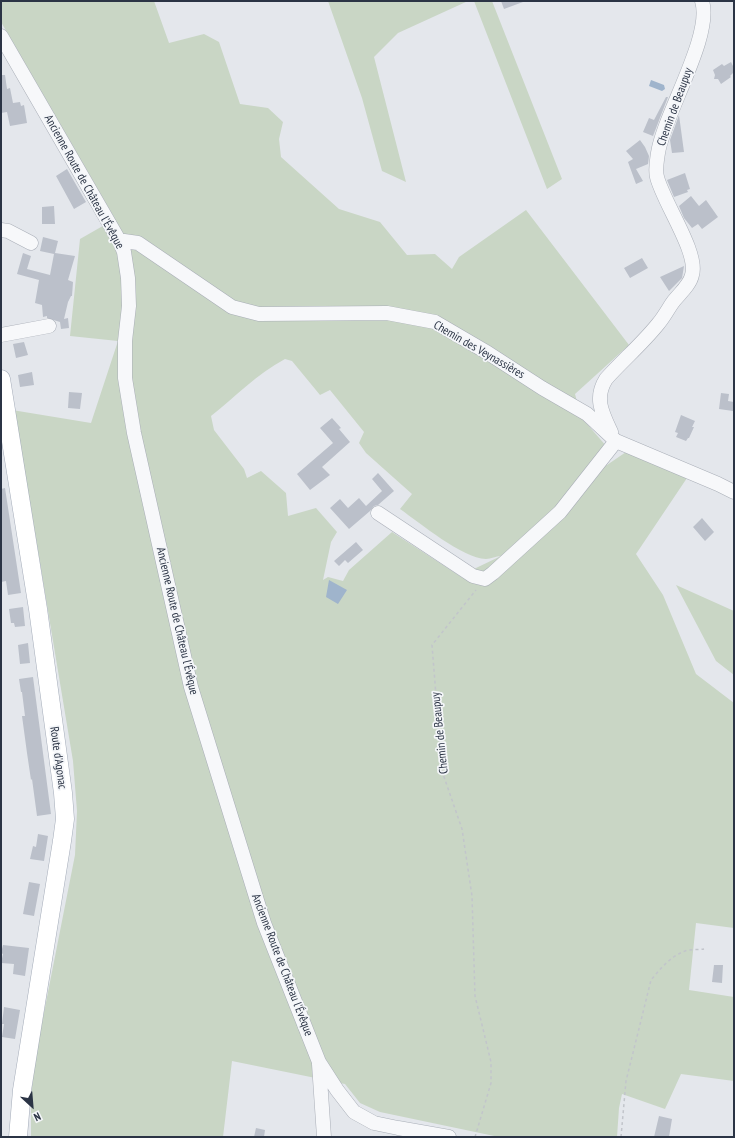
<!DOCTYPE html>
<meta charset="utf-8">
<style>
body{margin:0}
#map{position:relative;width:735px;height:1138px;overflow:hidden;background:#e4e7ec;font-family:"PT Sans Narrow",sans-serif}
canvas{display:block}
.frame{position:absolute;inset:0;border:2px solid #2b3445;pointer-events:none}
.north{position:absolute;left:12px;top:1086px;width:40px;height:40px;-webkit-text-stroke:3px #f4f6f9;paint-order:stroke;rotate:154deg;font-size:11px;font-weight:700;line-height:16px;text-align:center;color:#2b3445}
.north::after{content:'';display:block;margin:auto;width:14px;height:18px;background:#2b3445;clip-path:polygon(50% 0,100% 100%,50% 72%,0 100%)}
</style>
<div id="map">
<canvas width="735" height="1138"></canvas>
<div class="frame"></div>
<div class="north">N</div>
</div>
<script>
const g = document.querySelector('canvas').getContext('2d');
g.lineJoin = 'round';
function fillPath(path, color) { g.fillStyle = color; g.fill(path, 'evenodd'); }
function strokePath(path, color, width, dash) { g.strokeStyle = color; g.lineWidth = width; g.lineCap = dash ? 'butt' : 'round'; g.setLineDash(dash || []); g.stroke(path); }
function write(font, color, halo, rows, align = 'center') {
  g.font = font + ' "PT Sans Narrow",sans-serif'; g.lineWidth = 3.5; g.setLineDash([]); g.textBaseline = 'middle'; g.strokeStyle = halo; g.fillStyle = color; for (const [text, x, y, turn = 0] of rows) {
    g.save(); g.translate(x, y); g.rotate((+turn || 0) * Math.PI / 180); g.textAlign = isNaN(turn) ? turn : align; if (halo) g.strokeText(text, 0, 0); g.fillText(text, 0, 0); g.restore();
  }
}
const green = new Path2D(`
 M1,1H154L169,43L204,34L219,42L240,104L268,108L283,122L279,139L281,157L339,209L380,222L407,255L435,254L452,269L459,257L526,210L629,345L575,394L581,417L607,447V465L626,452L687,478L636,554L663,595L696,674L734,703V928L696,923L689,990L734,997V1081L681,1074L665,1109L622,1094L619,1108L617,1137H499L380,1112L360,1103L345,1084L232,1061L223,1137H31V1097L35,1058L75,855L77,811L73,761L25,473L12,410L91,423L118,341L70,336L80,239L115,219L1,22ZM285,359L292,361L320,395L330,390L364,432L359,443L366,453L412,494L400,509C420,523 462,558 486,559C491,559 496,556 501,556L476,568L463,578L392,532L349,570L343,581L328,577L323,580L331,542L337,532L316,508L288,516L286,493L261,471L247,478L244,469L214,430L211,416C235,397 257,374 285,359Z
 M328,1H468L398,33L374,57L406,182L382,171L362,98Z
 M474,1H492L562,179L547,189Z
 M676,585L734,611V675L716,661Z`);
const water = new Path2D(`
 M651,80L664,85L665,89L662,91L649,86Z
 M329,580L347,590L338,604L326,597Z`);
const building = new Path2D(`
 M501,1H523V2L504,9Z
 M731,62L734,68V72L730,76L731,77L721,84L718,79H714L715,75L713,70L722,64L724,66Z
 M1,75H5L7,89L10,88L13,103L20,102L21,106L24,105L27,123L10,126L7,112L1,113Z
 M666,97H668L653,136L643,132L649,118L654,120Z
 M679,115L684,152L672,153L670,140Z
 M640,140L645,147L649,156L648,164L636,169L643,181L636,184L628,162L633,159L626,151Z
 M67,169L86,202L74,209L56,176Z
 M685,173L690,189L687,190L688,192L674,197L667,180Z
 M691,196L699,206L706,200L718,217L702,229L698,224L692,228L684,218L679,206Z
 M54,206L55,224H42V207Z
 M43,237L58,241L55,253L75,256L68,280L73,282L72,296H71L68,302L64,319L68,318L69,328L61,329L60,322L47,318V316L43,317L42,305L35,303L39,280L17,274L23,253L31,256L27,269L50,275L54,254L40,251Z
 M642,258L648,268L630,278L624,268Z
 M684,266L682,278L669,291L660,277Z
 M24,342L28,355L16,358L13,344Z
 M32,372L34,385L20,387L18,375Z
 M69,392L82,393L80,409L68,408Z
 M721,393L729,394L728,401L734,402L733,411L719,409Z
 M681,415L695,421L692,427H694L689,438H688L686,441L676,437L678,433L675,432Z
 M332,418L341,428L339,429L350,442L322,467L330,475L310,490L297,474L333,443L320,428Z
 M378,473L394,491L378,505L374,506L370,511L349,529L330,508L340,499L348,508L359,498L366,506L382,491L372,479Z
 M5,488L21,593L8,595L6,581L1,582V489Z
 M702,518L714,532L705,541L693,527Z
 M356,542L363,550L348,563L345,560L339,566L334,561Z
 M23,607L25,626L15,627L14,623H11L9,609Z
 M28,643L30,663L20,664L18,645Z
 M33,677L51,814L37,816L32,779L31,780L27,753L22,716H25L22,692H21L19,679Z
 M38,834L48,836L44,861L30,859L33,846L36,847Z
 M29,882L40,884L34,916L23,914Z
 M3,945L29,948L25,976L13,974L14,964L1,963L3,954L1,953Z
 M714,965H723L722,983L712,982Z
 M4,1007L20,1010L15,1039L2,1037L4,1024H2Z
 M659,1116L672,1119L669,1137H654Z
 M256,1128L265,1130L264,1137H254Z`);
const path = new Path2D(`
 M475,1137L491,1083V1062L475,996L472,896L462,829L442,771L432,645L476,590
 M621,1137L626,1081L651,980C660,969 671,956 685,951C690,949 698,950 704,949`);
const minor = new Path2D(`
 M1,36L120,242L124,252L128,278L129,306L125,341V378L134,433L191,687L264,923L319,1062L337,1090L354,1112L374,1123L398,1128L449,1137
 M1,230L8,231L31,243
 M120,242L124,241L138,243L232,307L259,314L387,313L435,322L488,353L542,388L587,414L616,441L718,484L734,492
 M1,335L49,326
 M609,434L611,432C602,413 594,398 606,379C623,360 642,344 658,324C664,317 668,309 673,302C679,294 690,285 692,275C699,253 663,202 657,177C655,170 657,160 658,153C664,114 713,36 702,1
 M378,513L473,576L485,579L493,573L560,512L616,441
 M319,1064L324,1137`);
const major = new Path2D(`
 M1,379L38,609L63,793L65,819L62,841L22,1090L18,1137`);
const streetNames = [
 ["Chemin de Beaupuy",675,107,-70],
 ["Ancienne Route de Château l'Évêque",84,182,61],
 ["Chemin des Veynassières",479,350,30],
 ["Ancienne Route de Château l'Évêque",177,621,77],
 ["Chemin de Beaupuy",440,733,-96],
 ["Route d'Agonac",58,758,82],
 ["Ancienne Route de Château l'Évêque",282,965,69]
];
fillPath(green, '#c9d6c5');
fillPath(water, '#9fb4cc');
fillPath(building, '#bbc0ca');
strokePath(minor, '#a9aeb7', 15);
strokePath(major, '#a3abb8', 19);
strokePath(path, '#c2c5cb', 1.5, [3, 3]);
strokePath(minor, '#f7f8fa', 14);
strokePath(major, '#fff', 18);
write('12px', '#2b3445', '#f4f6f9', streetNames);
</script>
